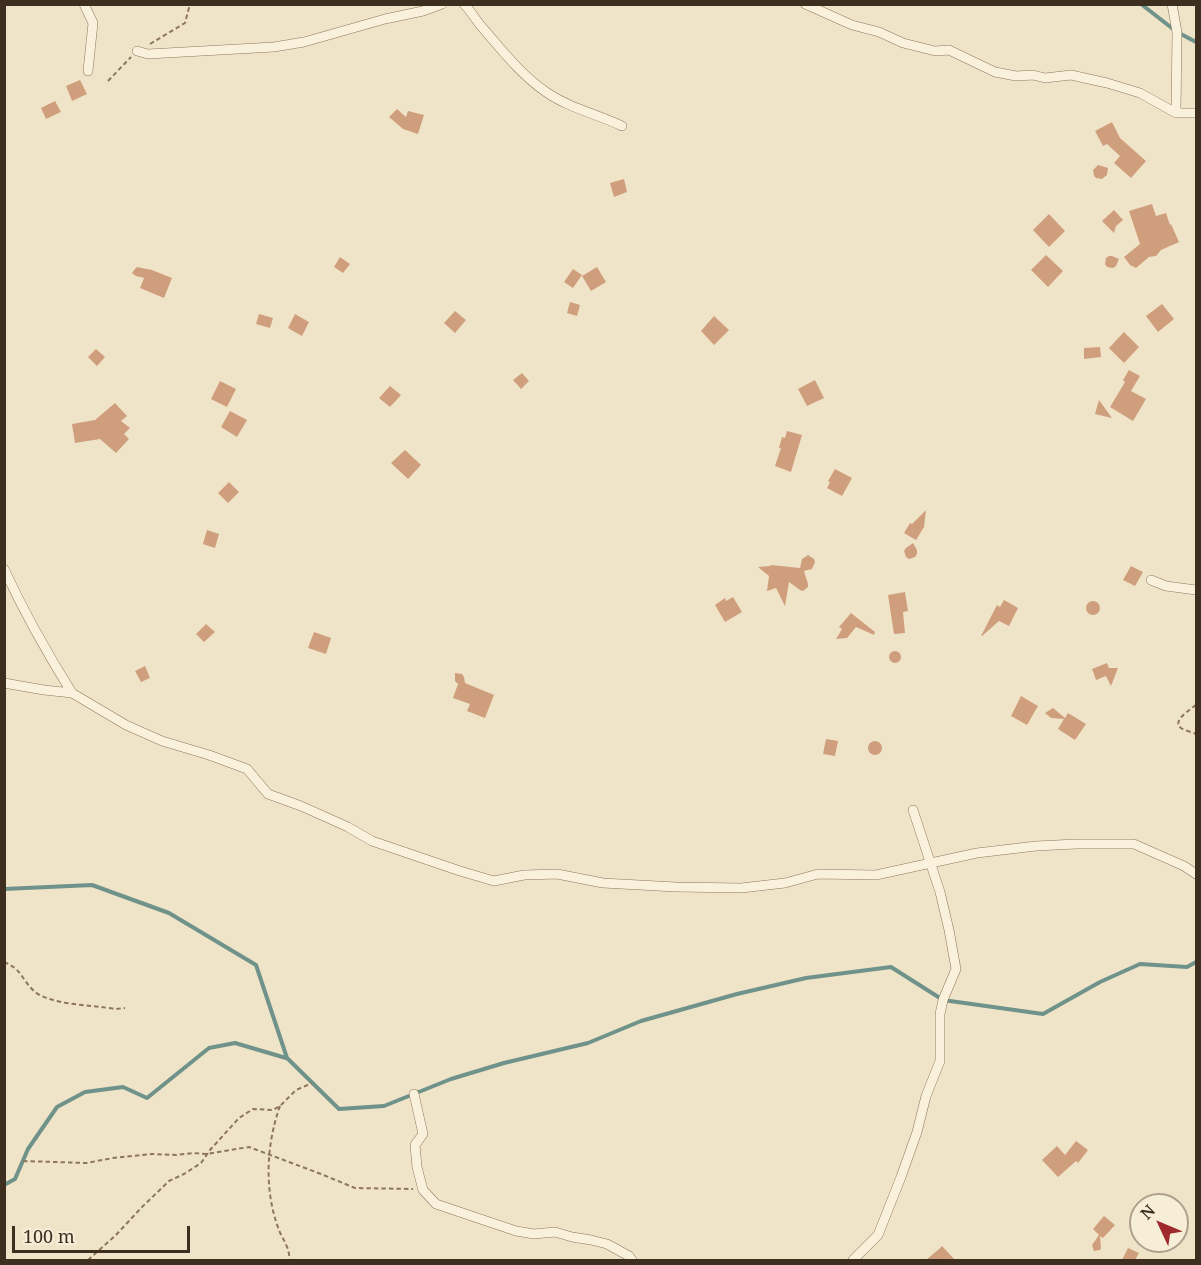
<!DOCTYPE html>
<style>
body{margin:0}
#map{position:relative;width:1201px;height:1265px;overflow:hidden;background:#f0e4c8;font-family:"Noto Serif",serif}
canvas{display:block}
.frame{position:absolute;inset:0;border:6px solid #3d2e20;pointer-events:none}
.north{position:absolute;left:1129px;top:1193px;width:60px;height:60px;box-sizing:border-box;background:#f7eed8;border:2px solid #ada18e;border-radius:50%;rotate:314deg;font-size:16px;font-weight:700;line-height:24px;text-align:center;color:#3d2e20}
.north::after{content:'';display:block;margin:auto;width:21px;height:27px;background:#9e2a2b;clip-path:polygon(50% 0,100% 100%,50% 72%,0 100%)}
.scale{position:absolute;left:12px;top:1226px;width:178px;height:27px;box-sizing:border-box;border:3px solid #3d2e20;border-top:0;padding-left:8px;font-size:18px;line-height:21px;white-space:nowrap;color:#3d2e20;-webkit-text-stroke:4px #f7eed8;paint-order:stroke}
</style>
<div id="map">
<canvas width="1201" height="1265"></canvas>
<div class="frame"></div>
<div class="north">N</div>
<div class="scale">100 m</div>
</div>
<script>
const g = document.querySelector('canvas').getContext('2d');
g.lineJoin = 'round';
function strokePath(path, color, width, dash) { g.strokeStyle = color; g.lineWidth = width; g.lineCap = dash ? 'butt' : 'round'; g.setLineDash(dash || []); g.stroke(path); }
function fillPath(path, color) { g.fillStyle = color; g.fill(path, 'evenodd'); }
const stream = new Path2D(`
 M1141,4L1177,32L1196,42
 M4,889L92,885L169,913L256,965L287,1058L339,1109L384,1106L451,1079L504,1063L588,1043L641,1021L737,994L806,978L891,967L943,1000L1043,1014L1100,982L1140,964L1187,967L1196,962
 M4,1185L15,1179L28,1149L57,1107L85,1092L123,1087L147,1098L209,1048L235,1043L286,1058`);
const building = new Path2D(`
 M80,80L87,94L72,101L66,86Z
 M55,101L61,112L46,119L41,108Z
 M397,109L406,117L408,111L424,115L418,134L403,129L389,117Z
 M1112,122L1120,138L1146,161L1131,178L1114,163L1120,156L1107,144L1103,146L1095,131Z
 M1098,165L1108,168L1107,175L1102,179L1096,178L1094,176L1093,170Z
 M624,179L627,192L614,197L610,183Z
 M1152,204L1156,216L1166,213L1170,225L1171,224L1179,242L1161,250L1156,256L1149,257L1136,268L1130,265L1124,257L1140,244L1129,211Z
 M1114,210L1123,220L1116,226L1114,233L1102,221Z
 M1049,214L1065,231L1049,247L1033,230Z
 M1046,255L1063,271L1048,287L1031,270Z
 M1109,256H1112L1119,259L1116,266L1113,268L1107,267L1105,264L1106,258Z
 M340,257L350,264L343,273L334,267Z
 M137,267L152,270L172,278L164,298L140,288L144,278L136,276L132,273L135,269Z
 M597,267L606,282L591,291L582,276Z
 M573,269L582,275L573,288L564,282Z
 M570,302L580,305L577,316L567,313Z
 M1162,304L1174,319L1158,332L1146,316Z
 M455,311L466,320L455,333L444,323Z
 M259,314L273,318L270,328L256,324Z
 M295,314L309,322L302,336L288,328Z
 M714,316L729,330L714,345L701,331Z
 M1124,332L1139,347L1124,363L1109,348Z
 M1100,347L1101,357L1084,359V348Z
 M96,349L105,357L97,366L88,357Z
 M1129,370L1140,376L1131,391L1146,399L1133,421L1110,407L1125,382L1123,380Z
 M522,373L529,381L521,389L513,380Z
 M815,380L824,398L807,406L798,389Z
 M220,381L236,389L227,407L211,399Z
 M390,386L401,395L390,407L379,398Z
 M1099,400L1112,418L1095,414Z
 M115,403L127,416L121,421L130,428L124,434L129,439L116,453L100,439L75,443L72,424L95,420Z
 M230,411L247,420L237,437L221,427Z
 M787,431L802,435L791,472L775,466L781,448H779L782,437L785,438Z
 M405,450L421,465L408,479L391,463Z
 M835,469L852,478L842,496L827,488L830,482L828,481Z
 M229,482L239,492L228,503L218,493Z
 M926,510L924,527L916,540L904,533L910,523L912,524Z
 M207,530L219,534L215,548L203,544Z
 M913,543L917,550V554L915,557L909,559L906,557L904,551L906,548Z
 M808,555L814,559L815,562L812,569L804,571L808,584V587L803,591L800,590L789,582L785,606L776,588L767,591L769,576L758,567L770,566L771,565L800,568L802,559Z
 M1131,566L1143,572L1135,586L1123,580Z
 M905,592L908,611L903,612L905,633L894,634L888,595Z
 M733,597L742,612L725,622L715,605L725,598L726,601Z
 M1004,600L1018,608L1009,626L999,621L982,636H981L997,605L1000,607Z
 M1086 608a7 7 0 1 1 14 0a7 7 0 1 1-14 0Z
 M851,613L875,632L874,635L856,627L847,638L836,639L842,629L839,627Z
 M206,624L215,632L204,642L196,634Z
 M314,632L331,638L326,654L308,648Z
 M889 657a6 6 0 1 1 12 0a6 6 0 1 1-12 0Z
 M1107,663L1109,668H1118L1111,686L1106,676L1096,680L1092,669Z
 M145,666L150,678L141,682L135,671Z
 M455,673L462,674L464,677L465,683L494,695L485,718L467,711L470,704L453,698L458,684L455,681Z
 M1021,696L1038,706L1027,725L1011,716Z
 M1053,708L1065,718L1068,713L1086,724L1075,740L1058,729L1064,719L1051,718L1045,713Z
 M826,739L838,741L835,756L823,754Z
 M868 748a7 7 0 1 1 14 0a7 7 0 1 1-14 0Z
 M1076,1141L1088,1150L1078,1163L1076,1161L1058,1177L1042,1160L1057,1146L1065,1155Z
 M1104,1216L1115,1225L1103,1238L1100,1236L1101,1248L1100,1250L1094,1251L1092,1245L1099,1235L1093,1229Z
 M942,1246L955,1260H926L939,1249Z
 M1128,1248L1139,1253L1135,1260H1122Z`);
const path = new Path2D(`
 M150,44L185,23L190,4
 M108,81L131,57
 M1196,705C1191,709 1171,721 1181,728C1185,731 1192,732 1196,734
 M4,962C22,969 21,979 34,991C49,1005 94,1005 115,1009L125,1008
 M280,1106C266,1145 264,1191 279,1230C281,1236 285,1241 287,1247C289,1251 289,1256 290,1260
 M23,1161L86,1163L113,1158L152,1154L176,1155L193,1153L206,1154L249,1147L321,1174L355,1188L413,1189
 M88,1260L115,1236L142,1207L169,1181L184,1174L201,1163L210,1150L239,1118L253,1109L273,1110L280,1106L296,1090L312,1083`);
const minor = new Path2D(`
 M84,4L93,23L88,71
 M464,4C471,11 475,19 481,26C501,49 521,75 546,92C569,108 597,114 622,126
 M805,4L852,25L879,32L903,43L935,51L949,50L995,72L1016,76L1033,75L1045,78L1071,75L1107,83L1140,93L1176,113H1196
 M1172,4L1177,32L1176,113
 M137,51L148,54L274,47L304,42L385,19L423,11L442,4
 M4,569C24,612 47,653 72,693
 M1151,580L1166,586L1196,590
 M4,683L44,690L72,693L126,725L162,741L209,755L247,769L268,794L301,806L348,827L372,841L460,871L494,881L524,875L557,874L603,883L676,887L741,888L785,883L818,874L876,875L977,853L1036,846L1076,844H1134L1184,866L1196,874
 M414,1094L423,1134L415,1145L417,1167L423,1190L436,1204L516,1231L534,1234L555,1232L572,1237L591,1240L607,1244L629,1256L632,1260
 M853,1260L878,1235L901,1177L917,1132L926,1096L940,1061V1014L943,1000L956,969L949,930L940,892L913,810`);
strokePath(stream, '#6f938a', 4);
fillPath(building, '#cf9f7d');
strokePath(minor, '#8d765c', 10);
strokePath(path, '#8d765c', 2, [4.5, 3]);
strokePath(minor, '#faf1dc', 9);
</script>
